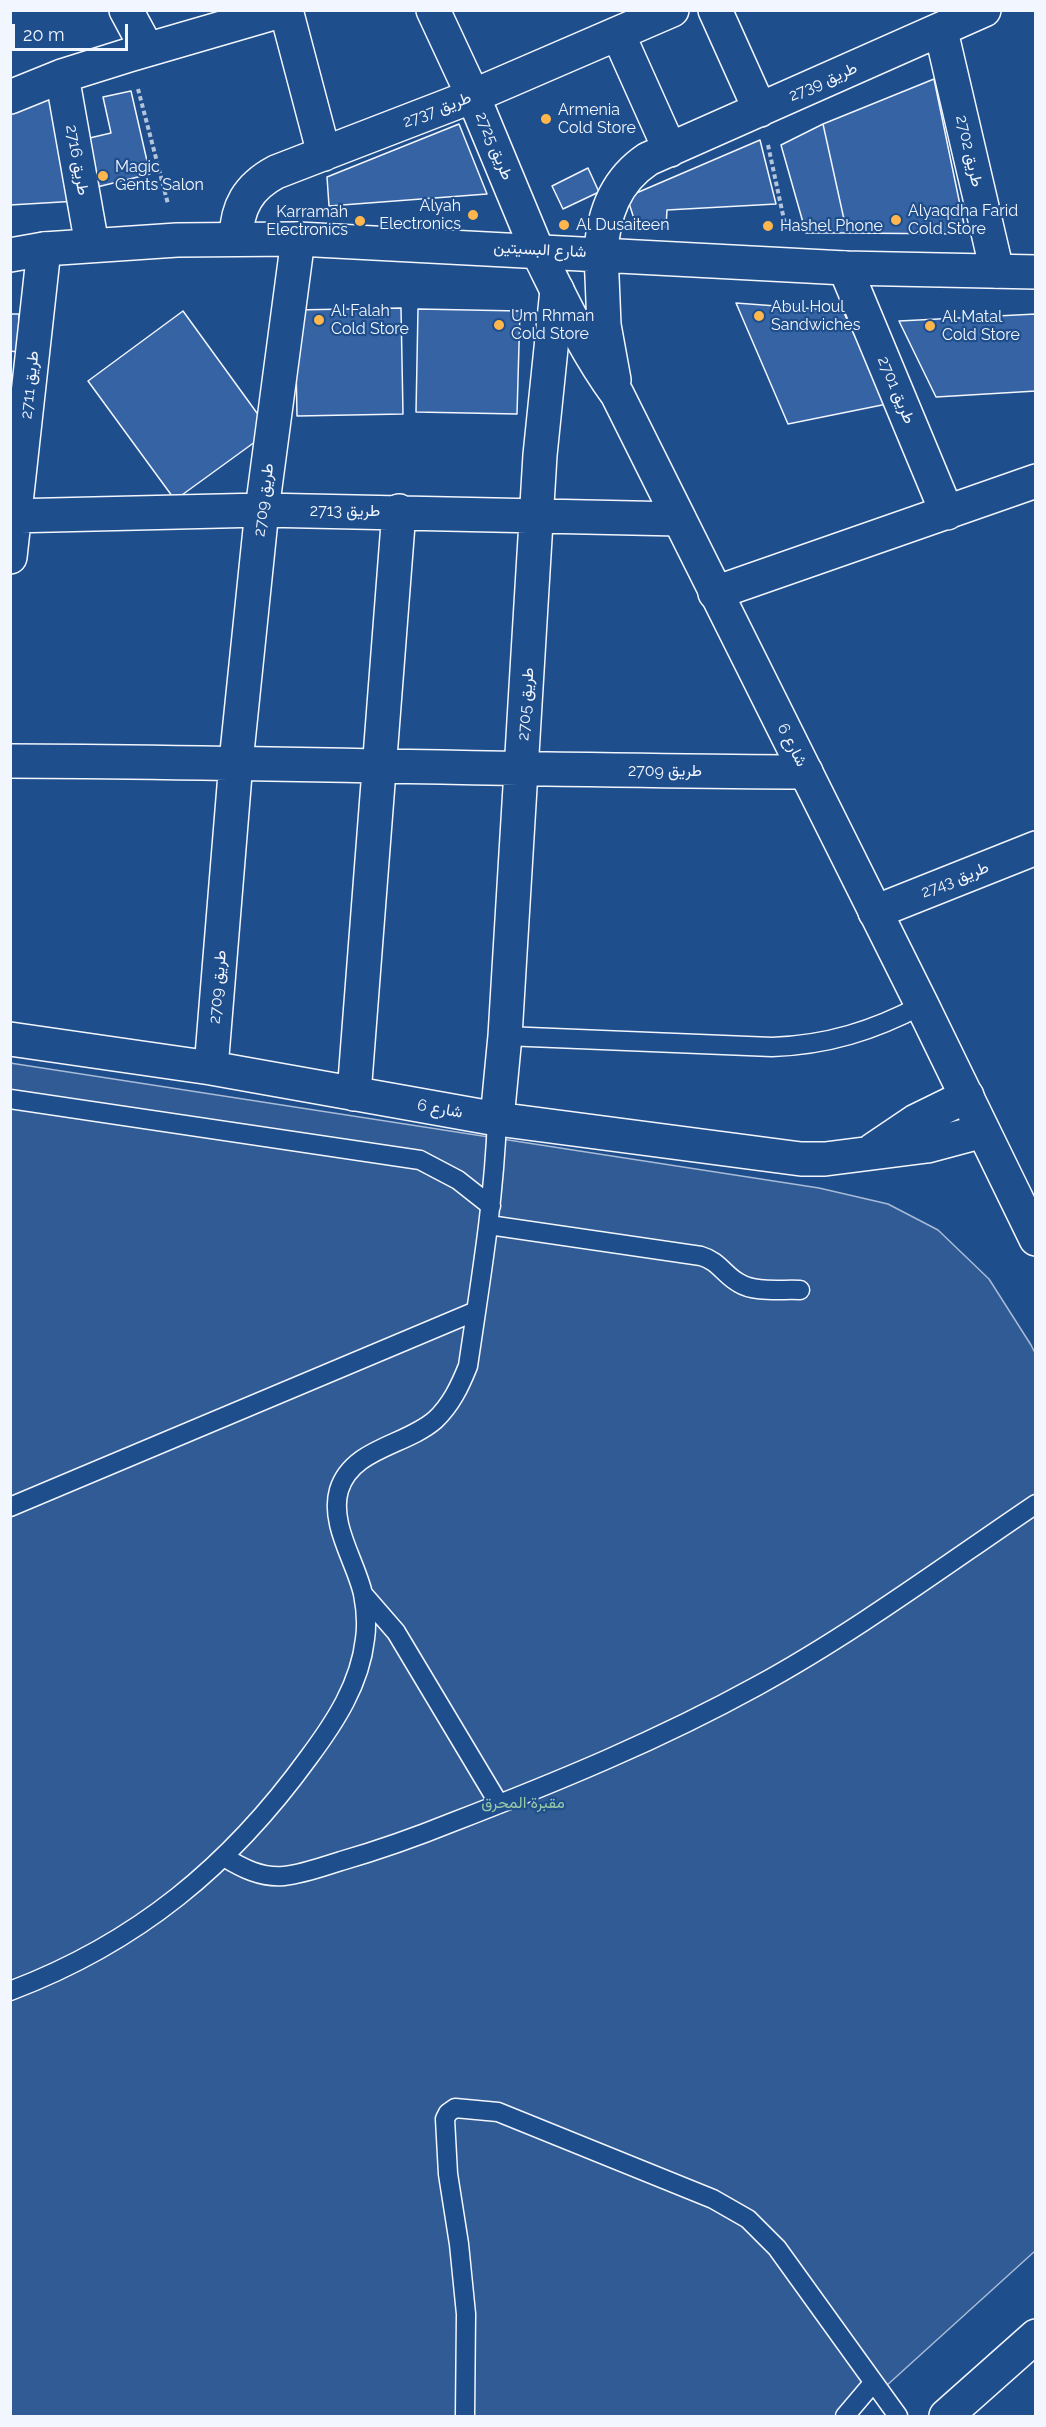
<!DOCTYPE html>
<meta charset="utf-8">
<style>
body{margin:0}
#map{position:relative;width:1046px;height:2427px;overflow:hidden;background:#1f4e8c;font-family:Raleway,sans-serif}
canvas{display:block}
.frame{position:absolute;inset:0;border:12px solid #f2f6ff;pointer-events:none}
.scale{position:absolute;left:12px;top:24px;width:116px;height:27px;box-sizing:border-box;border:3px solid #f2f6ff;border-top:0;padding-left:8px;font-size:18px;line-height:21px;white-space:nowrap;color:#f2f6ff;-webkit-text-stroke:4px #1f4e8c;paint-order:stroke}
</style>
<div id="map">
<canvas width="1046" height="2427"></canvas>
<div class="frame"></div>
<div class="scale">20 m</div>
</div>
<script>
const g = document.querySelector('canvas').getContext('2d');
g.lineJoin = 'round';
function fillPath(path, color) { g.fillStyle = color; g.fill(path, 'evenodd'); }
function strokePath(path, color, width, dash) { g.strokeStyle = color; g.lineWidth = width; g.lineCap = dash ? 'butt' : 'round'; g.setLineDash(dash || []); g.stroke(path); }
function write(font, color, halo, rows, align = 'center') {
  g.font = font + ' Raleway,Vazirmatn,sans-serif'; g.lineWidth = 4.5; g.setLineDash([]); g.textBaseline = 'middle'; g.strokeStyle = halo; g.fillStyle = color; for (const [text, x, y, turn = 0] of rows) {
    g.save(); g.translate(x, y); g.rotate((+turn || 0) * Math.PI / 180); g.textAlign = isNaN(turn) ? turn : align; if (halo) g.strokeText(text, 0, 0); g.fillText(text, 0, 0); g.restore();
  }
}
const built = new Path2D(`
 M10,1063L819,1188L888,1204L938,1230L989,1279L1031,1345L1036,1355L1035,2251L853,2416H11Z`);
const building = new Path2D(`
 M934,79L966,234L847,233L823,124Z
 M59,86L78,201L10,205V108Z
 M131,91L150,174L93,188L81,140L111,133L103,97Z
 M459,124L487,194L329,206L327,177Z
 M823,124L847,233H806L781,145Z
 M760,140L776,204L667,210L666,227L638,231L627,197Z
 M588,168L599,192L563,209L552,186Z
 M736,303L843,311L887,404L788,424Z
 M401,308L403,414L297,416L295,310Z
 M418,309L520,311L517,414L416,412Z
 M183,311L270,431L175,500L88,381Z
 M10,314H19L18,352L10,351Z
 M1036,314V391L936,397L899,321Z`);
const path = new Path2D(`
 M138,89L168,204
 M768,145L786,229`);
const service = new Path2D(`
 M505,1036L772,1047C827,1045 873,1031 922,1005
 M10,1099L420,1160L458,1180L491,1206
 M489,1225L701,1256C719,1261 724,1275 739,1283C755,1293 781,1289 800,1290
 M10,1507L476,1311
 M363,1594L396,1632L499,1804
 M224,1857C242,1868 261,1878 284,1876C303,1874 322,1867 341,1861C379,1850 416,1837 453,1822C557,1782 659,1740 757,1686C854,1633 944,1566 1036,1504
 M10,1991C137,1943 230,1866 309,1757C335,1722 360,1684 365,1639C367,1625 366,1609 363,1594C356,1562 329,1524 339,1490C352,1448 405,1446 435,1420C451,1405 460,1386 468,1366C480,1284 494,1202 497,1119
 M465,2416L466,2314L459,2244L448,2174L445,2119L448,2113L455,2108L498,2112L713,2199L748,2219L777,2248L898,2416
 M845,2416L873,2383`);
const minor = new Path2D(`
 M126,10L147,49
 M286,10L324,154
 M433,10L473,96L537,250
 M715,10L760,110
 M941,31L997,271
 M618,34L670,150
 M62,76L92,245
 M10,97L62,76L129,55L284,10
 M236,238C237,207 248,187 276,172L473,96L672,10
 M601,253C603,214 615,181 648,159L984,10
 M845,268L947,513
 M10,516L262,510L679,519
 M10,557L44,249
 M715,593L1036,481
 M10,761C276,762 541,771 806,772
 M875,912L1036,848
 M10,1039L211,1068L497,1119L801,1159H825L927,1146L983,1131
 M211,1068L236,762L262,510L298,239
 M354,1094L399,511
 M497,1119L505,1036L540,455L557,290
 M873,1150L916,1121L967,1096`);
const tertiary = new Path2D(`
 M537,250C562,300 584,349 617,394L922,1005L1036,1239
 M601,253L604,325L614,380
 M10,255L44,249L177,240L298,239L845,268L1036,272
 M946,2416L1036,2336`);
const markers = [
 [546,119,6,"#ffb74d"],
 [103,176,6,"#ffb74d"],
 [473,215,6,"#ffb74d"],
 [896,220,6,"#ffb74d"],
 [360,221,6,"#ffb74d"],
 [564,225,6,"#ffb74d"],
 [768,226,6,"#ffb74d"],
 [759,316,6,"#ffb74d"],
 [319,320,6,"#ffb74d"],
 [499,325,6,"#ffb74d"],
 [930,326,6,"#ffb74d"]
];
const streetNames = [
 ["طريق 2739",823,82,-24],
 ["طريق 2737",437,110,-21],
 ["طريق 2725",494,146,67],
 ["طريق 2702",969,151,77],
 ["طريق 2716",77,160,80],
 ["شارع البسيتين",540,250,3],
 ["طريق 2711",30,385,-84],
 ["طريق 2701",896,390,67],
 ["طريق 2709",264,500,-83],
 ["طريق 2713",345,511],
 ["طريق 2705",526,704,-86],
 ["شارع 6",792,745,63],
 ["طريق 2709",665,771],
 ["طريق 2743",955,880,-22],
 ["طريق 2709",218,987,-85],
 ["شارع 6",440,1109,10]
];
const poiNames = [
 ["Armenia",558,110],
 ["Cold Store",558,128],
 ["Magic",115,167],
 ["Gents Salon",115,185],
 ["Alyah",461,206,"right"],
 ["Electronics",461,224,"right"],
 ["Alyaqdha Farid",908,211],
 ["Cold Store",908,229],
 ["Karramah",348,212,"right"],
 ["Electronics",348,230,"right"],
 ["Al Dusaiteen",576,225],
 ["Hashel Phone",780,226],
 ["Abul Houl",771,307],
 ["Sandwiches",771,325],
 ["Al Falah",331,311],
 ["Cold Store",331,329],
 ["Um Rhman",511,316],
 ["Cold Store",511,334],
 ["Al Matal",942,317],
 ["Cold Store",942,335]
];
const parkNames = [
 ["مقبرة المحرق",523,1803]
];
fillPath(built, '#305b95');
strokePath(built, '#a8bbd7', 1.5);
fillPath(building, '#3563a3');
strokePath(building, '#f2f6ff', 1.5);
strokePath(service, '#f2f6ff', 21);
strokePath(minor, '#f2f6ff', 36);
strokePath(tertiary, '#f2f6ff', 36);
strokePath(path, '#b3c4dc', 4, [4.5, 3]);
strokePath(service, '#1f4e8c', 18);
strokePath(minor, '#1f4e8c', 33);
strokePath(tertiary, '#1f4e8c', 33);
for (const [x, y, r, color] of markers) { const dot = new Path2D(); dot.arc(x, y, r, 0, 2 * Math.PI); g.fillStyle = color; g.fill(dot); strokePath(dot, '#1f4e8c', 2); }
write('16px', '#f2f6ff', '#1f4e8c', streetNames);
write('16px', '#f2f6ff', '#1f4e8c', poiNames, 'left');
write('16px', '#97c8a6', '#1f4e8c', parkNames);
</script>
